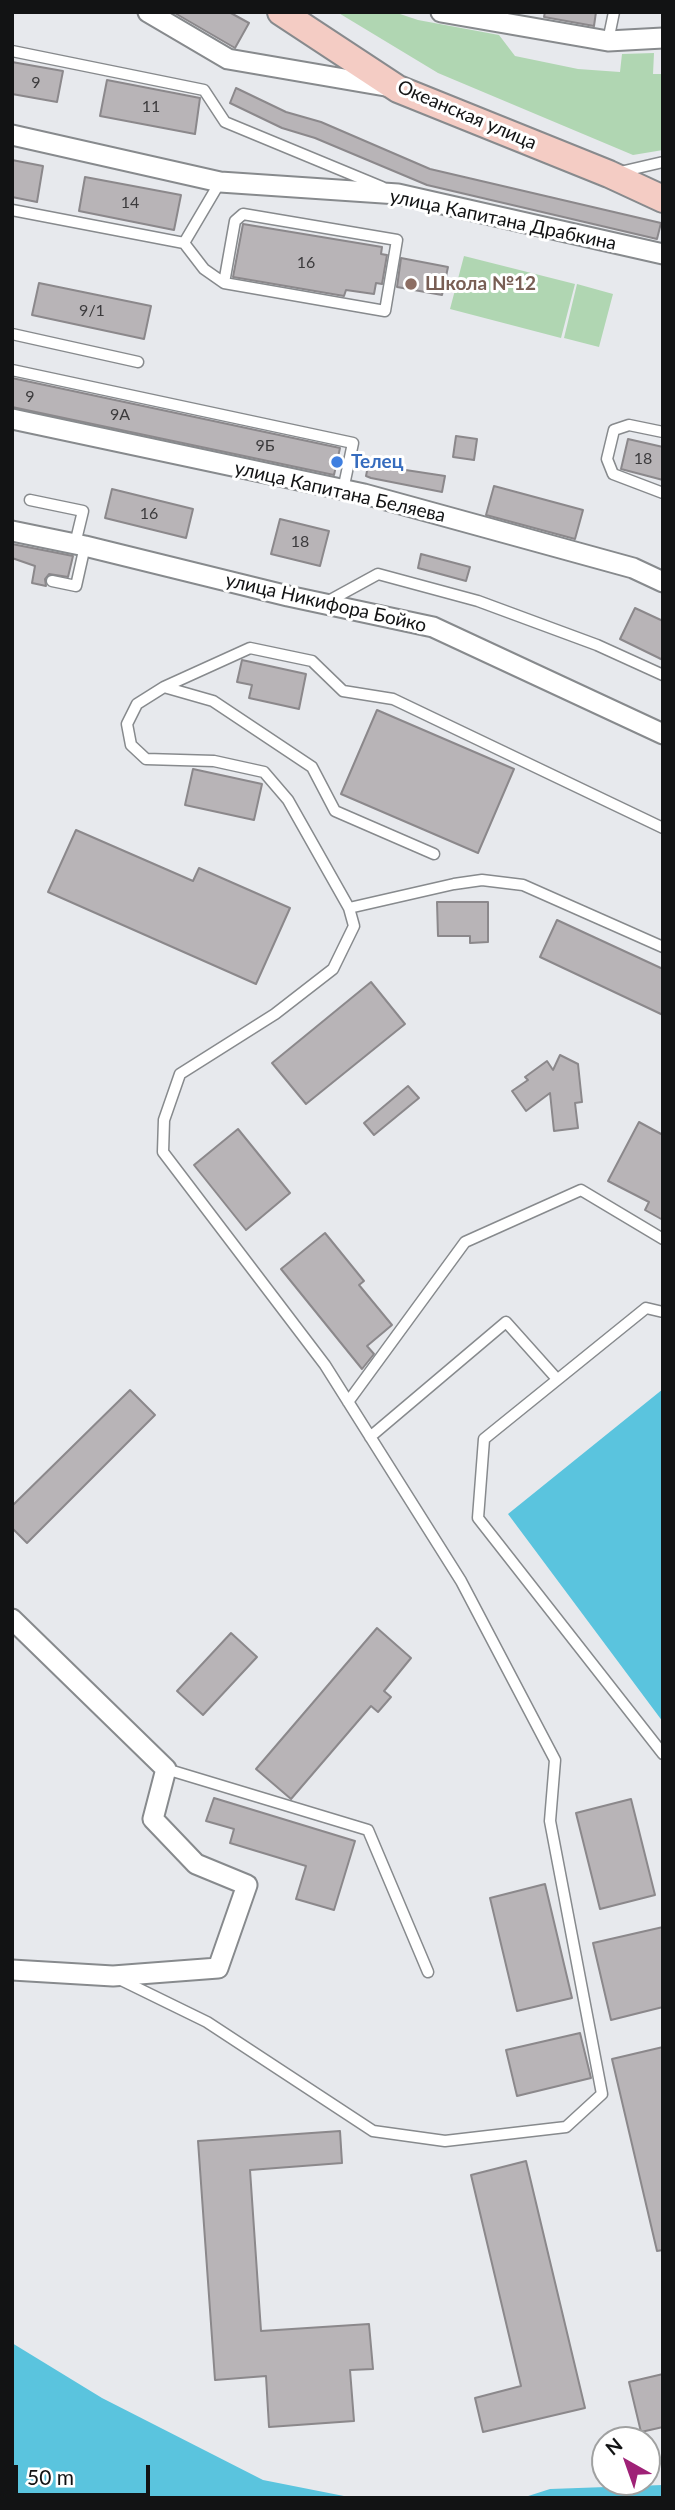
<!DOCTYPE html>
<meta charset="utf-8">
<style>
body{margin:0}
#map{position:relative;width:675px;height:2510px;overflow:hidden;background:#e7e9ed;font-family:Lato,sans-serif}
canvas{display:block}
.frame{position:absolute;inset:0;border:14px solid #121314;pointer-events:none}
.north{position:absolute;left:591px;top:2426px;width:70px;height:70px;box-sizing:border-box;background:#fff;border:2px solid #a0a1a1;border-radius:50%;rotate:320deg;font-size:19px;font-weight:700;line-height:28px;text-align:center;color:#121314}
.north::after{content:'';display:block;margin:auto;width:24px;height:32px;background:#9f2277;clip-path:polygon(50% 0,100% 100%,50% 72%,0 100%)}
.scale{position:absolute;left:14px;top:2465px;width:136px;height:32px;box-sizing:border-box;border:4px solid #121314;border-top:0;padding-left:9px;font-size:21px;line-height:24px;white-space:nowrap;color:#121314;-webkit-text-stroke:5px #fff;paint-order:stroke}
</style>
<div id="map">
<canvas width="675" height="2510"></canvas>
<div class="frame"></div>
<div class="north">N</div>
<div class="scale">50 m</div>
</div>
<script>
const g = document.querySelector('canvas').getContext('2d');
g.lineJoin = 'round';
function fillPath(path, color) { g.fillStyle = color; g.fill(path, 'evenodd'); }
function strokePath(path, color, width, dash) { g.strokeStyle = color; g.lineWidth = width; g.lineCap = dash ? 'butt' : 'round'; g.setLineDash(dash || []); g.stroke(path); }
function write(font, color, halo, rows, align = 'center') {
  g.font = font + ' Lato,sans-serif'; g.lineWidth = 6; g.setLineDash([]); g.textBaseline = 'middle'; g.strokeStyle = halo; g.fillStyle = color; for (const [text, x, y, turn = 0] of rows) {
    g.save(); g.translate(x, y); g.rotate((+turn || 0) * Math.PI / 180); g.textAlign = isNaN(turn) ? turn : align; if (halo) g.strokeText(text, 0, 0); g.fillText(text, 0, 0); g.restore();
  }
}
const green = new Path2D(`
 M337,12H394L418,20L499,35L515,56L578,69L620,72L622,54L654,53L653,74H663V150L633,155L438,73Z
 M464,256L575,284L561,338L450,309Z
 M577,284L613,294L599,347L564,338Z`);
const water = new Path2D(`
 M663,1389V1722L508,1514Z
 M12,2343L102,2398L263,2480L354,2498H12Z
 M663,2485V2498H522L550,2489Z`);
const building = new Path2D(`
 M173,12H229L249,23L235,48Z
 M545,12H596L594,26L544,17Z
 M12,62L63,71L57,102L12,94Z
 M107,80L200,98L195,134L100,116Z
 M236,88L286,112L321,122L430,169L661,223L657,239L427,185L315,138L282,128L230,103Z
 M12,160L43,166L37,202L12,197Z
 M85,177L181,195L174,230L79,211Z
 M243,224L382,247L381,254L387,255L382,284L376,283L374,294L346,290L344,296L233,277Z
 M401,258L448,267L442,295L397,287Z
 M39,283L151,306L144,339L32,315Z
 M12,378L340,448L334,475L12,407Z
 M456,436L477,439L474,460L453,457Z
 M628,439L663,447V480L621,469Z
 M369,461L386,464V467L445,476L442,492L371,478L366,476Z
 M494,486L583,510L575,539L486,515Z
 M112,489L193,509L186,538L105,518Z
 M280,519L329,531L320,566L271,554Z
 M12,544L73,556L68,577L49,574L45,579L46,586L32,583L35,566L12,558Z
 M421,554L470,567L466,581L418,568Z
 M635,608L663,621V660L620,639Z
 M242,660L306,674L299,709L249,698L252,685L237,682Z
 M377,710L514,769L478,853L341,794Z
 M193,769L262,784L254,820L185,805Z
 M76,830L193,881L199,868L290,908L256,984L48,892Z
 M437,902H488V942L470,943V936H438Z
 M557,920L663,969V1015L540,957Z
 M371,982L405,1024L306,1104L272,1063Z
 M560,1055L578,1064L582,1102L575,1103L578,1128L554,1131L550,1093L526,1111L512,1091L528,1080L525,1077L547,1061L553,1070Z
 M408,1086L419,1098L374,1135L364,1123Z
 M639,1122L663,1135V1220L645,1210L649,1202L608,1181Z
 M238,1129L290,1193L246,1230L194,1165Z
 M325,1233L364,1281L359,1285L392,1325L367,1346L374,1354L362,1369L281,1269Z
 M130,1390L155,1415L27,1543L12,1528V1506Z
 M377,1628L411,1658L384,1691L391,1697L378,1712L371,1706L291,1799L256,1769Z
 M231,1633L257,1657L203,1715L177,1691Z
 M214,1798L355,1841L334,1910L296,1899L306,1866L230,1843L234,1829L206,1821Z
 M631,1799L655,1895L600,1909L576,1813Z
 M545,1884L572,1998L517,2011L490,1898Z
 M663,1927V2007L611,2020L593,1943Z
 M580,2033L591,2078L517,2096L506,2050Z
 M663,2047V2250L657,2251L612,2059Z
 M340,2131L342,2163L250,2170L261,2331L369,2324L373,2369L350,2370L354,2421L269,2427L266,2376L215,2380L198,2141Z
 M526,2161L585,2408L483,2432L475,2398L521,2386L471,2175Z
 M663,2374V2427L641,2432L629,2382Z`);
const service = new Path2D(`
 M608,41L614,12
 M12,51L204,90L225,122L382,187
 M620,172L663,162
 M12,210L184,243L220,182
 M184,243L204,269L224,283L385,311L397,240L243,214L235,221L224,283
 M12,334L138,362
 M12,370L353,443L343,490
 M663,432L629,425L614,430L607,459L613,474L663,493
 M30,500L83,511L75,544
 M52,581L76,586L85,546
 M325,603L378,574L478,601L597,645L663,675
 M164,687L213,701L312,767L335,811L434,854
 M349,908L454,884L482,880L523,885L663,947
 M663,1312L646,1308L484,1439L478,1518L663,1754
 M348,1402L465,1242L581,1190L663,1239
 M370,1437L506,1322L557,1379
 M166,1769L368,1830L428,1972
 M117,1978L207,2022L373,2131L445,2141L566,2127L602,2094L550,1821L555,1760L461,1581L325,1365L163,1152L164,1120L180,1074L275,1014L333,969L354,926L349,908L288,800L264,772L214,761L146,759L131,745L127,724L137,704L164,687L250,648L312,661L343,691L393,699L663,828`);
const minor = new Path2D(`
 M148,12L228,59L391,87
 M441,12L608,41L663,38
 M12,135L220,182L398,194L663,254
 M12,419L364,494L633,568L663,582
 M12,531L85,546L288,596L433,627L663,734
 M12,1619L166,1769L153,1819L196,1864L247,1885L218,1968L113,1976L12,1970`);
const secondary = new Path2D(`
 M281,12L398,89L609,174L663,199`);
const markers = [
 [411,284,7,"#8d6e63"],
 [337,462,7,"#3f7fe0"]
];
const numberNames = [
 ["9",36,83],
 ["11",151,107],
 ["14",130,203],
 ["16",306,263],
 ["9/1",92,311],
 ["9",30,397],
 ["9А",120,415],
 ["9Б",265,446],
 ["18",643,459],
 ["16",149,514],
 ["18",300,542]
];
const streetNames = [
 ["Океанская улица",467,115,23],
 ["улица Капитана Драбкина",503,220,12],
 ["улица Капитана Беляева",340,492,13],
 ["улица Никифора Бойко",326,603,13]
];
const educationNames = [
 ["Школа №12",425,284]
];
const shopNames = [
 ["Телец",351,462]
];
fillPath(green, '#b0d6b2');
fillPath(water, '#5ac4de');
fillPath(building, '#b8b4b7');
strokePath(building, '#8b888b', 2);
strokePath(service, '#878a8d', 13);
strokePath(minor, '#878a8d', 23);
strokePath(secondary, '#878a8d', 30);
strokePath(service, '#fff', 10);
strokePath(minor, '#fff', 19);
strokePath(secondary, '#f4ccc4', 26);
for (const [x, y, r, color] of markers) { const dot = new Path2D(); dot.arc(x, y, r, 0, 2 * Math.PI); g.fillStyle = color; g.fill(dot); strokePath(dot, '#fff', 2.5); }
write('16px', '#3c3b3d', null, numberNames);
write('19px', '#121314', '#fff', streetNames);
write('bold 19px', '#785e54', '#fff', educationNames, 'left');
write('bold 19px', '#366cbe', '#fff', shopNames, 'left');
</script>
